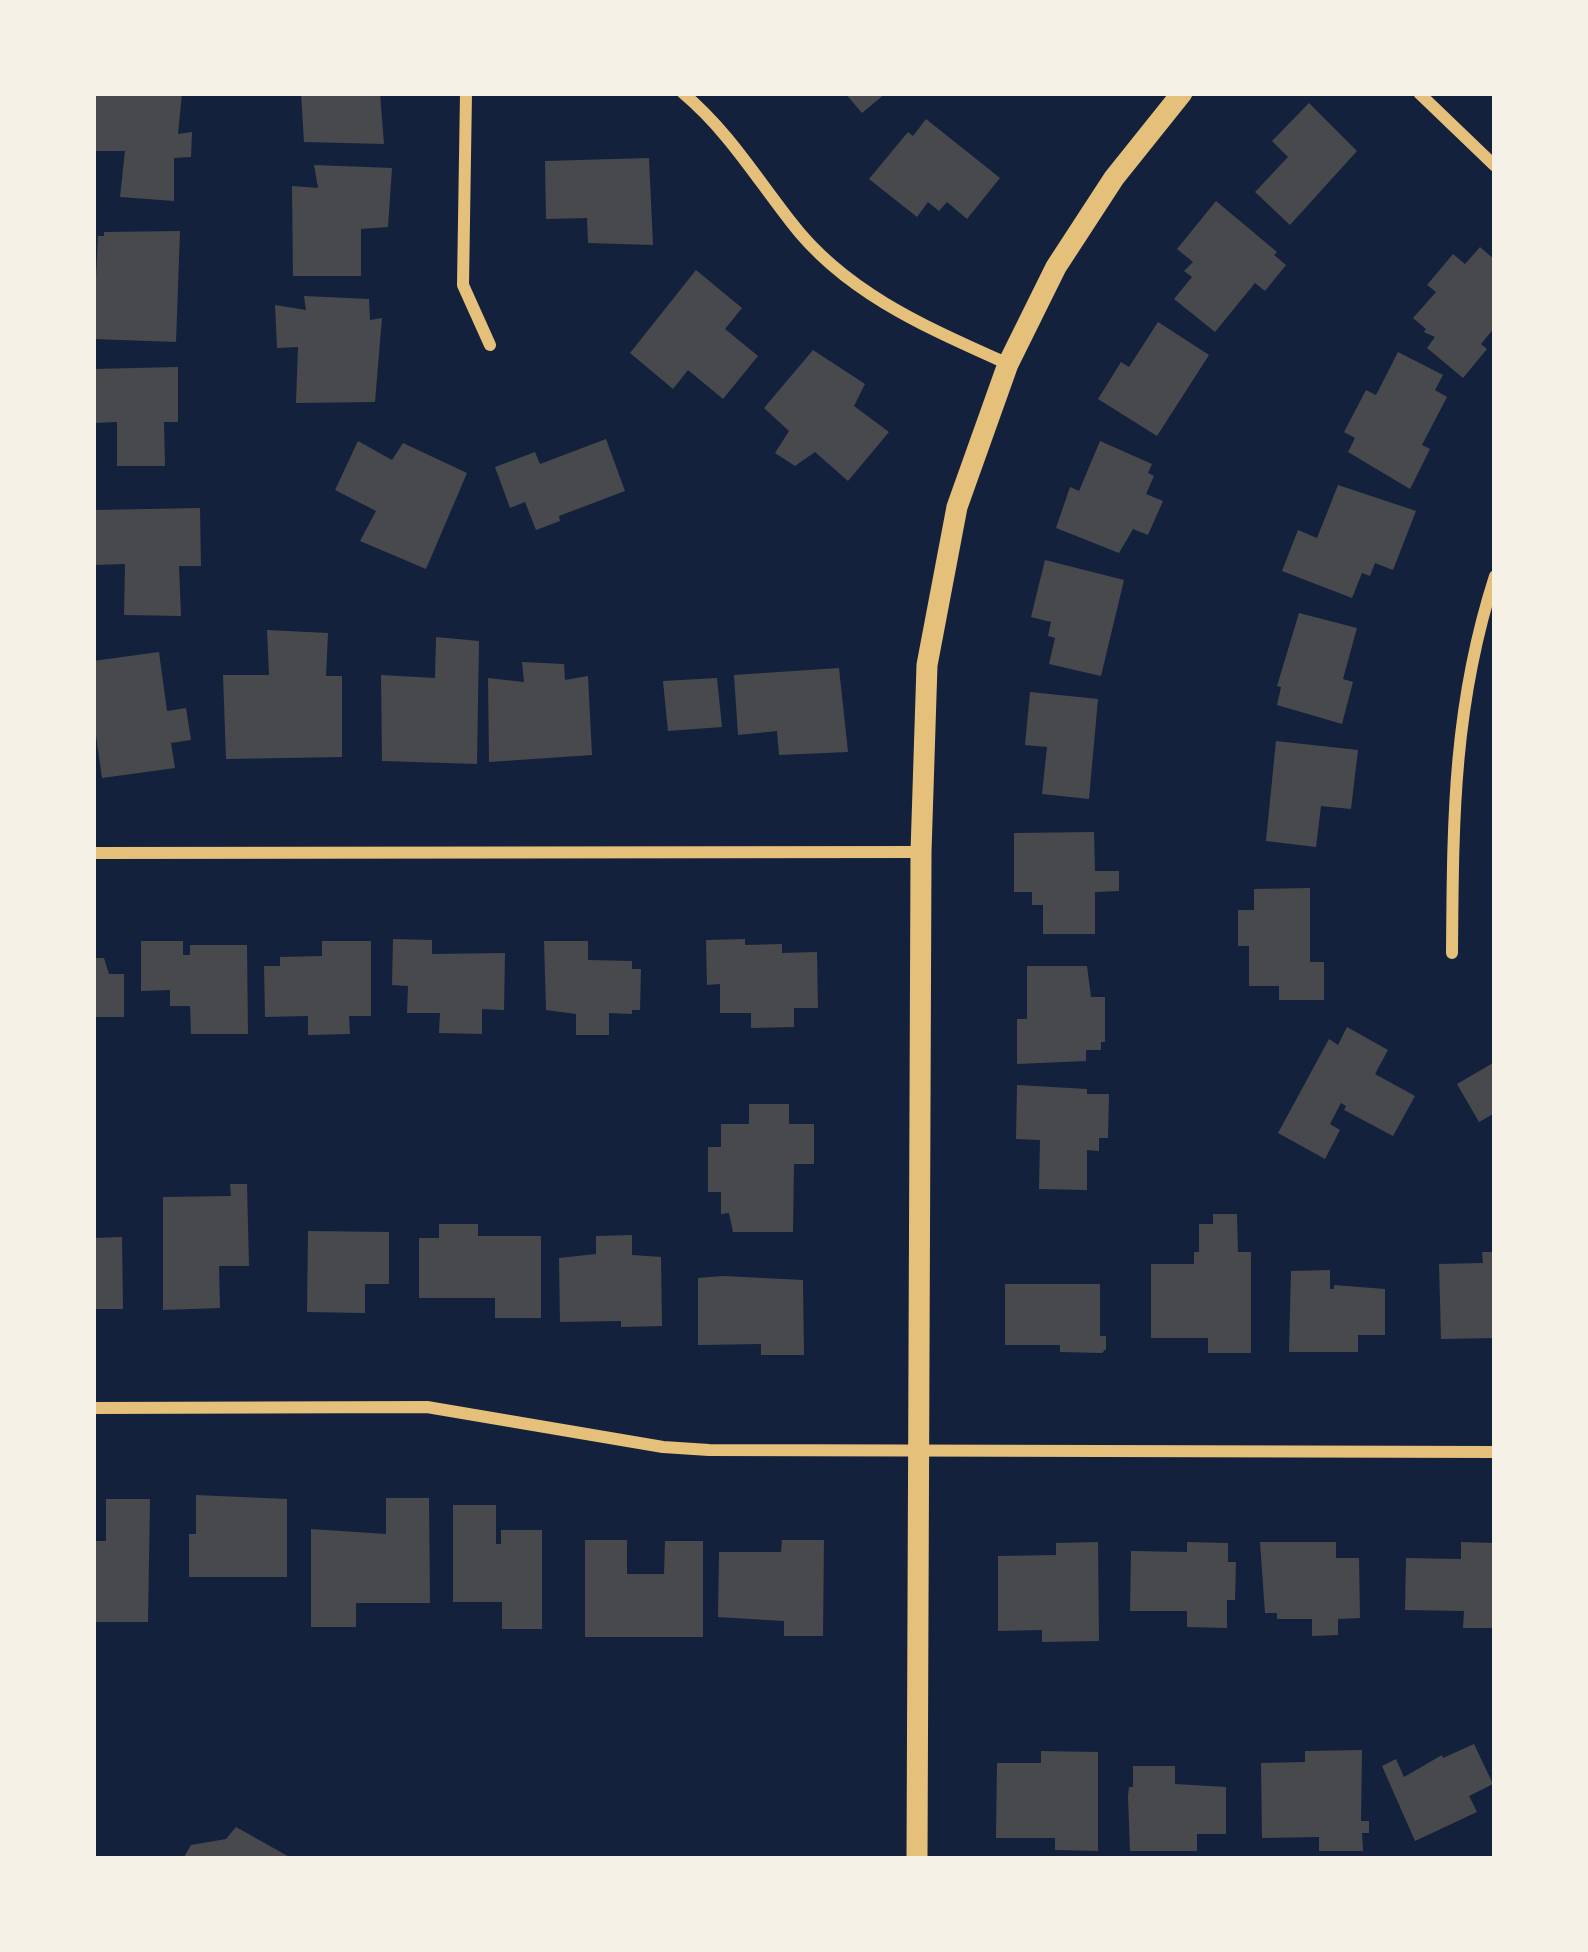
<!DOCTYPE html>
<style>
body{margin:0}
#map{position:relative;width:1588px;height:1952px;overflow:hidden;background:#14213d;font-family:Cabin,sans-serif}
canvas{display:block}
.frame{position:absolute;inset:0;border:96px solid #f6f1e7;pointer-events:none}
</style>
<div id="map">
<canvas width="1588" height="1952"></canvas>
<div class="frame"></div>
</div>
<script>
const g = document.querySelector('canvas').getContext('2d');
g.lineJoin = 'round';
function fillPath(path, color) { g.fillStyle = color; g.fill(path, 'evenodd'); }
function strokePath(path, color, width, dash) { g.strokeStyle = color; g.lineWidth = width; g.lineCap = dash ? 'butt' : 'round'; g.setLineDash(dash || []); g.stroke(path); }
const building = new Path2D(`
 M93,93H182L178,134L192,132L191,157L174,158V201L120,197L125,151H93Z
 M301,93H380L384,144L304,142Z
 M845,93H886L862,113Z
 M1309,103L1357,151L1290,225L1255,192L1288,157L1272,141Z
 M926,119L1000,178L967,219L947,202L939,211L928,202L917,217L869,179L908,132L913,136Z
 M649,158L653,245L588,243L587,218L546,219L545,161Z
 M314,165L392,168L388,227L361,229V276H293L292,186L318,188Z
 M1216,201L1277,252L1274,255L1286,265L1265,291L1255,283L1215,332L1174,299L1192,277L1184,271L1193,262L1177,249Z
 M180,231L176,342L93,339L98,236H104V232Z
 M1480,247L1495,260V327L1481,344L1487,349L1463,378L1427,348L1435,337L1424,332L1426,329L1413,318L1436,292L1427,285L1453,254L1465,264Z
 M696,270L742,308L725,329L758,356L723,399L688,370L673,389L630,353Z
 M304,296L369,299L370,320L382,318L375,402L296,403L298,347L277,348L275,305L306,310Z
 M1158,322L1209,355L1157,436L1098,399L1121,362L1129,367Z
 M813,350L865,384L854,406L889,432L848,481L815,452L795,466L775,453L789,431L764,408Z
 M1398,352L1443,375L1435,390L1447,397L1422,445L1430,449L1410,489L1348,452L1355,438L1344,432L1366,390L1376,395Z
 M178,367V422H164L165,466H117V422L93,423V369Z
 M606,439L625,491L559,516L560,521L536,530L525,502L510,508L495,467L535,452L540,464Z
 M358,441L392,460L403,443L467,473L426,569L360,541L376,511L335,490Z
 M1100,441L1152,464L1148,473L1154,476L1146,494L1163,501L1148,535L1133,529L1119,553L1056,528L1070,487L1079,491Z
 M1338,485L1416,511L1393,570L1375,563L1370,576L1362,573L1352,598L1282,571L1298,530L1317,538Z
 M200,508L201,566H179L181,616L124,615L125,564L93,565V510Z
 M1045,560L1124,580L1101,676L1049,664L1055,638L1048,636L1051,622L1031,617Z
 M1299,613L1357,628L1343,679L1353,682L1342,724L1277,705L1281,687L1277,686Z
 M267,630L328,633L326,676H342V757L226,759L223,675H269Z
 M436,637L479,641L477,764L382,761L381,675L435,678Z
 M159,652L167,711L186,708L191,740L171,743L175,768L102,778L93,714V661Z
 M522,662L564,664L565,680L588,676L592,755L489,762L488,678L524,682Z
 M839,668L848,752L779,755L777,731L738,735L734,675Z
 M717,678L722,727L668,731L663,681Z
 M1030,692L1098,699L1089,799L1042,794L1047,747L1025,745Z
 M1276,741L1358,750L1351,809L1321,806L1316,847L1266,841Z
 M1094,832L1095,871H1119V891L1095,892V934H1043V905H1032V892H1014V833Z
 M1310,888V962H1324V1000H1279V986H1249V946H1238V910H1254V889Z
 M393,939L432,940V954L505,953L504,1010L482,1009V1034L439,1033L440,1013H407L408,986L392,985Z
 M745,939V945L782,944V953L817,952L818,1008H794V1027L751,1028V1013H720V984L707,985L706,940Z
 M141,941H183V955H190V945H247L248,1034H191L190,1006H170V990L141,991Z
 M322,941H371V1016H349L350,1034L308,1035V1016L265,1017L264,966H280V957L322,956Z
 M544,941H588V960L632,961V969H641L640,1010H632V1014L609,1013V1035H576V1014L546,1010Z
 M93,958H104L109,974H124V1017H93Z
 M1027,966H1087L1091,997H1105V1042H1101V1050H1086V1061L1017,1064V1019H1027Z
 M1347,1027L1388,1050L1375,1074L1415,1096L1393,1136L1344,1110L1346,1106L1341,1103L1330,1124L1340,1130L1325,1159L1278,1133L1329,1039L1338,1045Z
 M1493,1063L1495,1113L1479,1122L1457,1084Z
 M1017,1085L1087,1089V1094H1109L1108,1138H1099V1151L1087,1150V1190L1039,1189L1040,1140L1016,1139Z
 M749,1104H789V1124H814V1164H794L793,1232H733L729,1213L721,1214V1192H708V1147H721V1124H749Z
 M230,1184H247L249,1266H219L220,1308L163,1310V1197L231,1196Z
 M1213,1214H1237L1238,1252H1251V1353H1208V1338H1151V1264H1194V1252H1199V1224H1213Z
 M439,1224H478V1236H541V1318H495V1298H419V1238H439Z
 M308,1231L389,1232V1284H365V1313L307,1312Z
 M632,1235V1255L661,1257L662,1326L621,1327V1321L560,1322L559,1258L596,1254V1236Z
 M122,1237L123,1309H93V1238Z
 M1482,1252H1495V1338L1441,1339L1439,1264L1483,1263Z
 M1330,1270V1289H1334V1285L1385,1289V1335H1358V1352H1289L1291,1271Z
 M723,1276L803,1280L804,1355H761V1344L698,1345V1278Z
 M1005,1284H1100V1336H1106V1349L1102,1353L1060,1352V1345H1005Z
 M196,1495L287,1499V1577H189V1534H196Z
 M386,1498H429L430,1603H356V1627H311V1529L386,1534Z
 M106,1499H150L148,1622H93V1541H106Z
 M453,1505H496V1544H501V1530H542V1629H502V1602H453Z
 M585,1540H627V1574H664L665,1541H703V1637H585Z
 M782,1540H824L823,1636H784V1621L718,1617L719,1552H781Z
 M1098,1542L1099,1641L1042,1642V1630L998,1631V1556L1056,1555V1543Z
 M1187,1542L1228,1543V1562H1236L1235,1600H1227V1628L1187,1627V1611H1130L1131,1551L1187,1552Z
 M1260,1542H1336V1558H1359L1360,1618L1338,1619V1635L1312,1636V1619H1277V1613H1265Z
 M1461,1542L1495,1543V1628H1463L1464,1611L1405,1610L1406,1558L1461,1559Z
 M1474,1744L1493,1784L1469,1796L1477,1812L1415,1841L1382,1766L1396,1759L1404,1777L1442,1755L1443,1758Z
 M1362,1750L1361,1821H1369V1833H1362L1363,1851H1319V1837L1262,1838L1261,1763L1305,1762V1751Z
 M1041,1751L1098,1752V1851L1055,1850V1838H996L997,1763H1041Z
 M1133,1766H1175V1784L1226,1787V1834H1197V1851H1130L1128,1796L1129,1787H1133Z
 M236,1827L293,1859H183L191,1845L226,1839Z`);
const minor = new Path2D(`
 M466,93L463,285L490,345
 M683,93C728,131 755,176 791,222C845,293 928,328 1008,364
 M1419,93L1495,166
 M93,853L921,852
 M1452,953C1453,819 1453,706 1495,576
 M93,1408L427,1407L663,1447L709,1450L1495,1452`);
const tertiary = new Path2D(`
 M917,1859L921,852L927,665L957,507L1008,364L1056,267L1114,178L1182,93`);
fillPath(building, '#48494c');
strokePath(minor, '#e5c07b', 12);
strokePath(tertiary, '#e5c07b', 21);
</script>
